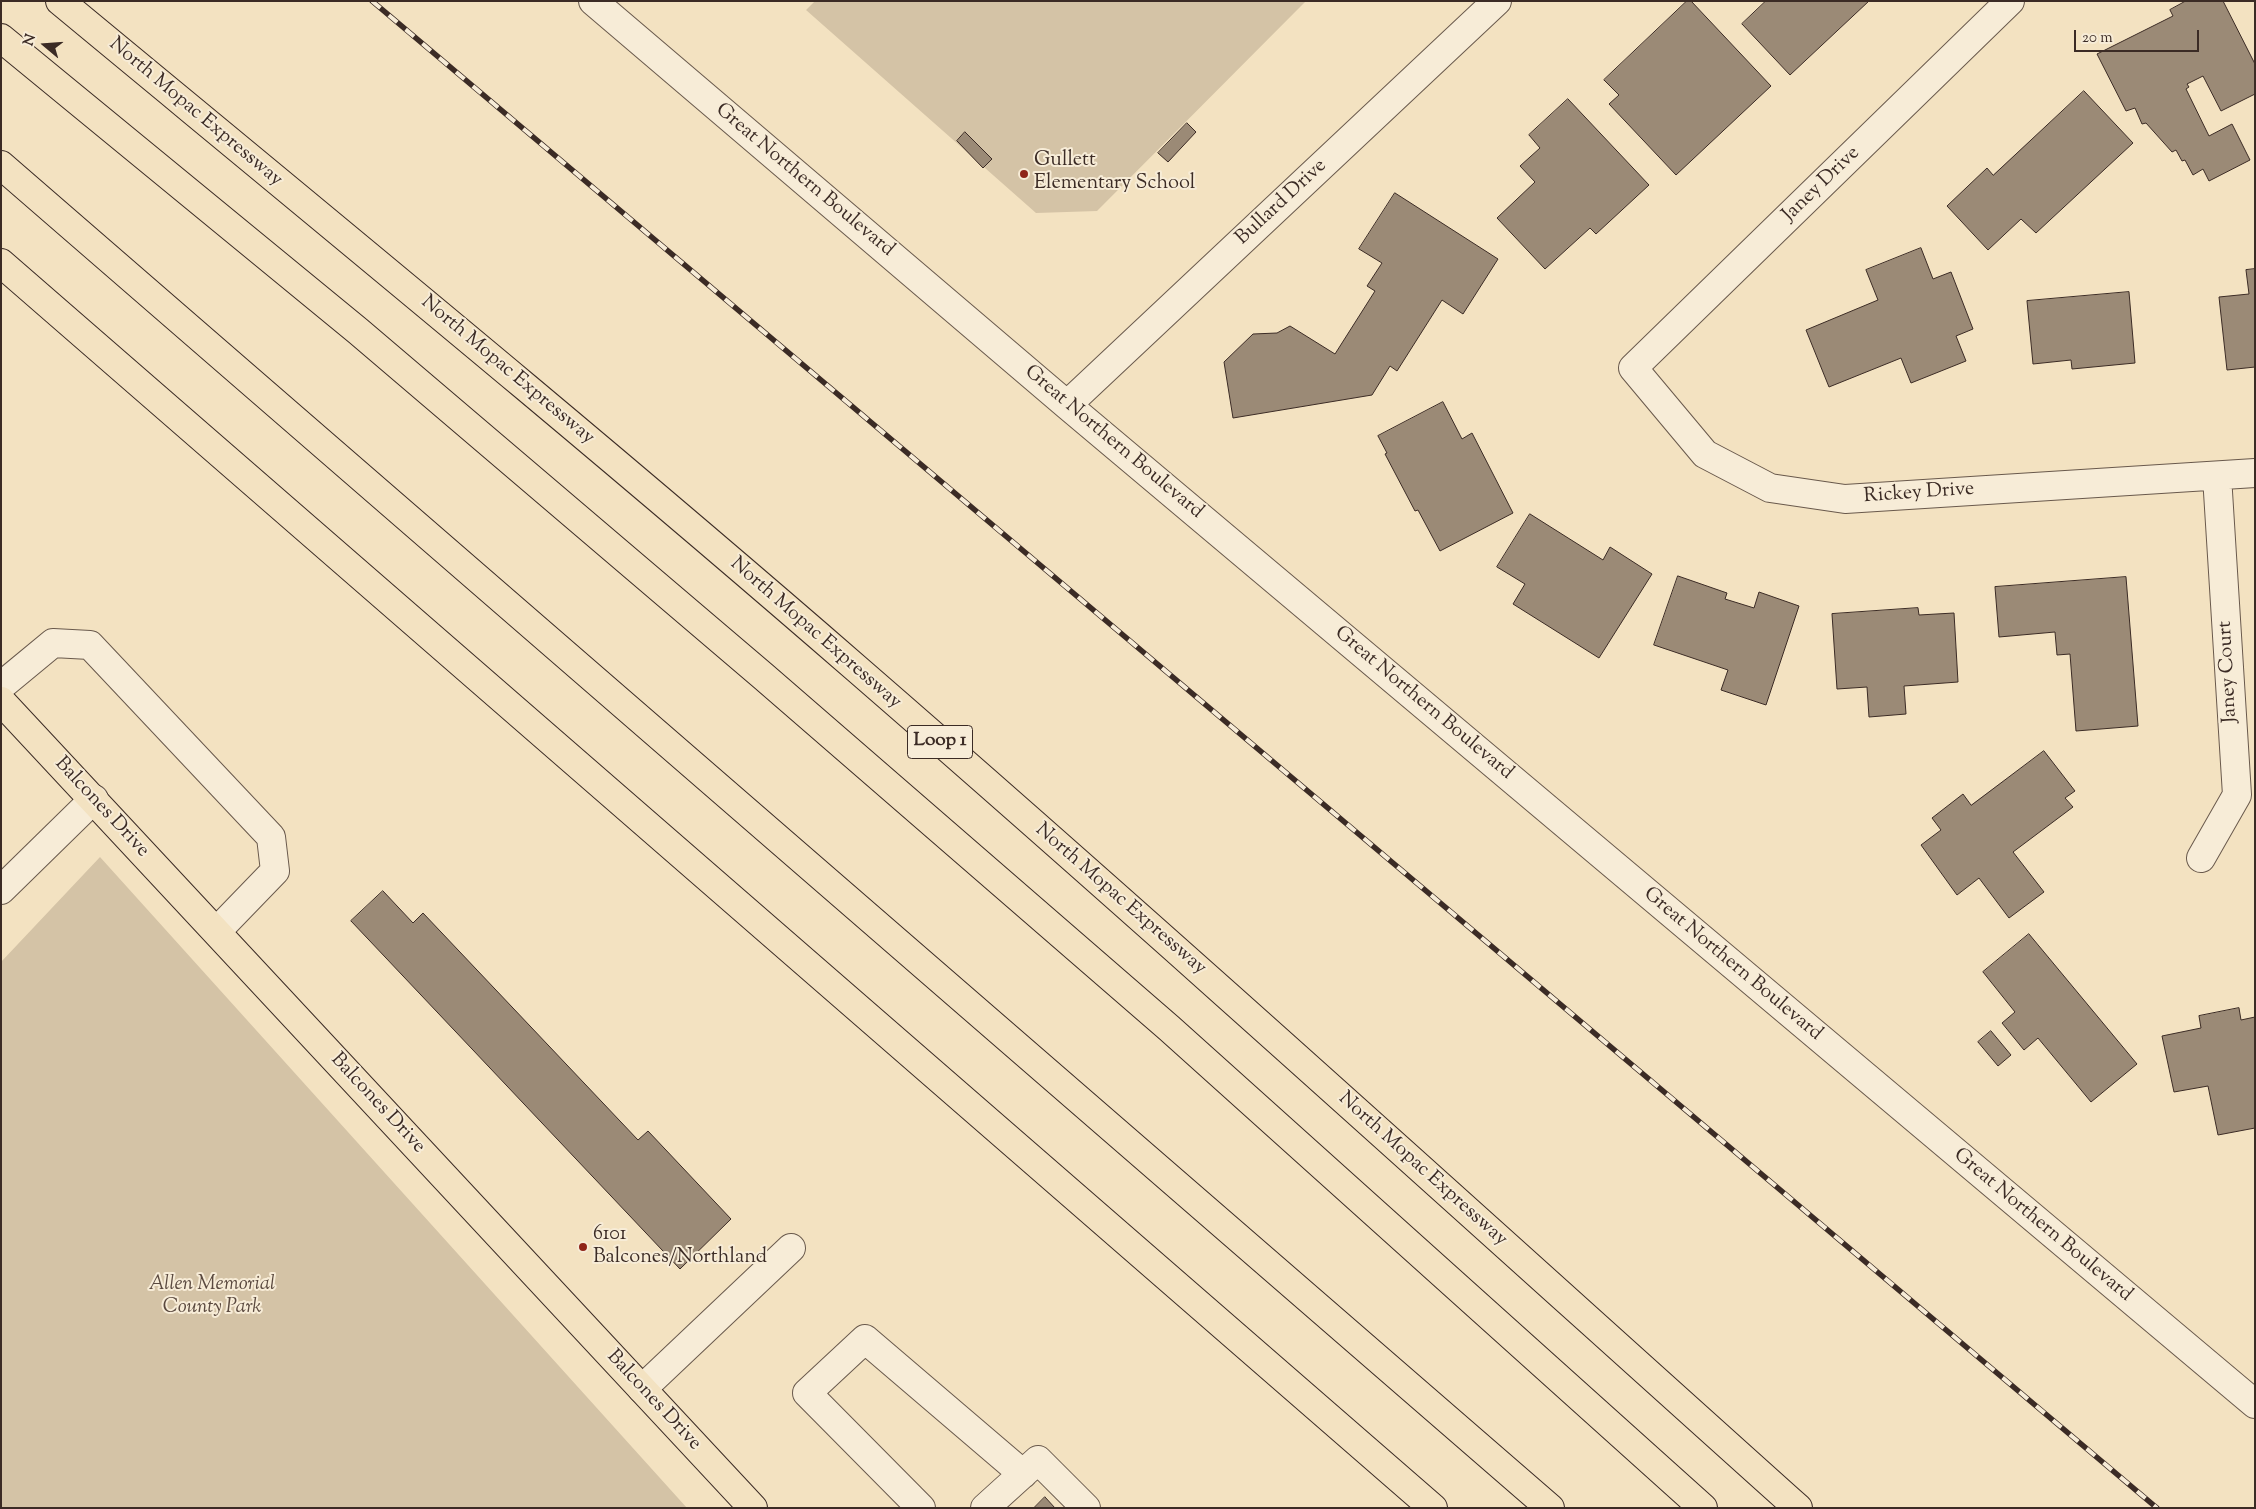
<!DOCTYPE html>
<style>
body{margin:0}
#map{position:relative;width:2256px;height:1509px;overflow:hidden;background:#f3e2c1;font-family:"Sorts Mill Goudy",serif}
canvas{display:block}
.frame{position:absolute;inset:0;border:2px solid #3b2b25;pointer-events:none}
.north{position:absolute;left:20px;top:20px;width:50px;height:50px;-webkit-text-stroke:4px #f7ecd7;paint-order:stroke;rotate:288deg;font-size:14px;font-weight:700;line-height:20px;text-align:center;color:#3b2b25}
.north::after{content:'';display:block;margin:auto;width:18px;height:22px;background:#3b2b25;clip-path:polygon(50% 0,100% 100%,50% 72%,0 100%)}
.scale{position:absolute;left:2074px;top:30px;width:125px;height:22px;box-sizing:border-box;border:2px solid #3b2b25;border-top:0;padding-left:6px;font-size:15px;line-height:18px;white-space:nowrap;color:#3b2b25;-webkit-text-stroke:4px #f7ecd7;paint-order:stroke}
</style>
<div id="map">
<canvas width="2256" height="1509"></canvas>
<div class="frame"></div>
<div class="north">N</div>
<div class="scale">20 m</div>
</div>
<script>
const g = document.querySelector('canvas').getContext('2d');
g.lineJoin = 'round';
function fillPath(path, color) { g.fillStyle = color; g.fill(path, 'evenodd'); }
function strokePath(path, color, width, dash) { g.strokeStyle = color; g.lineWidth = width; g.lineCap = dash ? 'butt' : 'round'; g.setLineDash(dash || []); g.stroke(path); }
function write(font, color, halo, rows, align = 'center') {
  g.font = font + ' "Sorts Mill Goudy",serif'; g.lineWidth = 4; g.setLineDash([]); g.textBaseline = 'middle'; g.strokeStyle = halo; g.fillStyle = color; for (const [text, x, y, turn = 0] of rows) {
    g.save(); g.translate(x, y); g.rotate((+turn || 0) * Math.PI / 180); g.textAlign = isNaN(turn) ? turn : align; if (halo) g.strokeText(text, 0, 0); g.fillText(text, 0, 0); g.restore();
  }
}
const green = new Path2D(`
 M815,1H1306L1097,211L1036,213L806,10Z
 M100,857L687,1508H1V962Z`);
const building = new Path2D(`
 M1687,1H1691L1771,86L1676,175L1609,104L1619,95L1604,80Z
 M1766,1H1869L1790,75L1742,24Z
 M2186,1H2223L2255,64V94L2221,111L2203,76L2187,84L2189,87L2186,89L2209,136L2232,124L2250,160L2209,181L2203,169L2193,175L2185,160L2182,161L2176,150L2172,152L2146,123L2142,124L2135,108L2126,111L2097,54L2173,16L2170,10Z
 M2084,91L2133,143L2036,233L2021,219L1988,250L1947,206L1987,168L1993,175Z
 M1568,99L1649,185L1596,234L1590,228L1545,269L1497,218L1535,182L1520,166L1540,148L1529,135Z
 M1187,123L1196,132L1168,162L1158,153Z
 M965,132L992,159L983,168L957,141Z
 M1395,193L1498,259L1463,314L1442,300L1397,371L1390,366L1372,395L1233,418L1224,362L1253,334L1277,333L1290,326L1335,354L1375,291L1367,286L1382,263L1359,249Z
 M1921,248L1933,279L1951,272L1973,329L1956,336L1966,361L1911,383L1901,358L1829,387L1806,330L1878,300L1866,270Z
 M2255,269V367L2227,370L2219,297L2249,294L2246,270Z
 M2129,292L2135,363L2072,369L2071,360L2033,364L2027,301Z
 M1443,402L1462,439L1472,433L1513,513L1440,551L1418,510L1415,511L1385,454L1387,453L1378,436Z
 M1530,514L1603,560L1610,547L1652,574L1599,658L1513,604L1525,584L1497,567Z
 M1678,576L1727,593L1725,599L1754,608L1759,592L1799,606L1766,705L1721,690L1728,670L1654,645Z
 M2126,577L2138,726L2076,731L2070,654L2057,655L2055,632L1999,637L1995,587Z
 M1918,608L1919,615L1954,613L1958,682L1904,686L1906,714L1869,717L1867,687L1837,689L1832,614Z
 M2044,751L2075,791L2065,798L2073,807L2013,852L2044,892L2009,918L1979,878L1957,895L1921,845L1941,830L1932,818L1963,794L1971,805Z
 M383,891L413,923L423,913L638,1140L648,1131L731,1219L680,1269L351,921Z
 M2029,934L2137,1064L2091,1102L2038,1038L2024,1050L2002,1023L2015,1012L1983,972Z
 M2239,1008L2241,1020L2255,1017V1128L2218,1135L2208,1086L2174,1092L2162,1036L2201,1028L2199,1016Z
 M1991,1031L2011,1055L1998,1066L1978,1042Z
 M1045,1497L1055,1508H1034Z`);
const minor = new Path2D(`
 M593,1L1067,405L2255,1404
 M2010,1L1633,368L1705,454L1770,488L1845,499L2255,473
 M1067,405L1497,1
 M1,686L53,643L90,645L271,837L275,871L217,931
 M2201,858L2237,795L2217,476
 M1,890L94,799
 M642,1389L791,1248
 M921,1508L807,1393L865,1339L1023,1474
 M985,1508L1038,1460L1086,1508`);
const major = new Path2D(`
 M1,701L753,1508`);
const highway = new Path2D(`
 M60,1C327,222 596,442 857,669C1175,945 1485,1227 1798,1508
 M1,38L358,331L763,676L1169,1028L1703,1508
 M1,165L1550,1508
 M1,263L1433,1508`);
const rail = new Path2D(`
 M372,1L2157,1508`);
const markers = [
 [1024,174,5,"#8f2418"],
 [583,1247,5,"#8f2418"]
];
const shields = [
 [940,742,65]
];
const shieldNames = [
 ["Loop 1",940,742]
];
const streetNames = [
 ["North Mopac Expressway",195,113,40],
 ["Great Northern Boulevard",804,181,40],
 ["Janey Drive",1822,185,-44],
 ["Bullard Drive",1282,203,-43],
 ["North Mopac Expressway",507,371,40],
 ["Great Northern Boulevard",1113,443,40],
 ["Rickey Drive",1919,494,-4],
 ["North Mopac Expressway",815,634,41],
 ["Janey Court",2229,672,-93],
 ["Great Northern Boulevard",1423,704,40],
 ["Balcones Drive",101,808,47],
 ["North Mopac Expressway",1120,900,41],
 ["Great Northern Boulevard",1732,965,40],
 ["Balcones Drive",377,1104,47],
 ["North Mopac Expressway",1422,1170,42],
 ["Great Northern Boulevard",2042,1226,40],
 ["Balcones Drive",653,1401,47]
];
const poiNames = [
 ["Gullett",1034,162],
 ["Elementary School",1034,185],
 ["6101",593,1236],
 ["Balcones/Northland",593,1259]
];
const parkNames = [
 ["Allen Memorial",212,1286],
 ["County Park",212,1309]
];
fillPath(green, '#d4c3a6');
fillPath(building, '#9b8a76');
strokePath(building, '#3b2b25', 1);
strokePath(minor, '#69594c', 30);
strokePath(major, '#3b2b25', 30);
strokePath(highway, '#3b2b25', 30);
strokePath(minor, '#f7ecd7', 28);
strokePath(major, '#f3e2c1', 28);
strokePath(highway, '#f3e2c1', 28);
strokePath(rail, '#3b2b25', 5.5);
strokePath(rail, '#f7ecd7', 4, [11]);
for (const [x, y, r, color] of markers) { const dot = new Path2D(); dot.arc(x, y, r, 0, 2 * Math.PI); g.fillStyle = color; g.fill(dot); strokePath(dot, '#f7ecd7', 2); }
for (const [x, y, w] of shields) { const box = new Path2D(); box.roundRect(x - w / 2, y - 16.5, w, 33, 4); g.fillStyle = '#f7ecd7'; g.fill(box); strokePath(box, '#3b2b25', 1); }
write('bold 19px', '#3b2b25', null, shieldNames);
write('20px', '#3b2b25', '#f7ecd7', streetNames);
write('20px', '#3b2b25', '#f7ecd7', poiNames, 'left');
write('italic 20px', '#5a493f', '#f7ecd7', parkNames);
</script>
